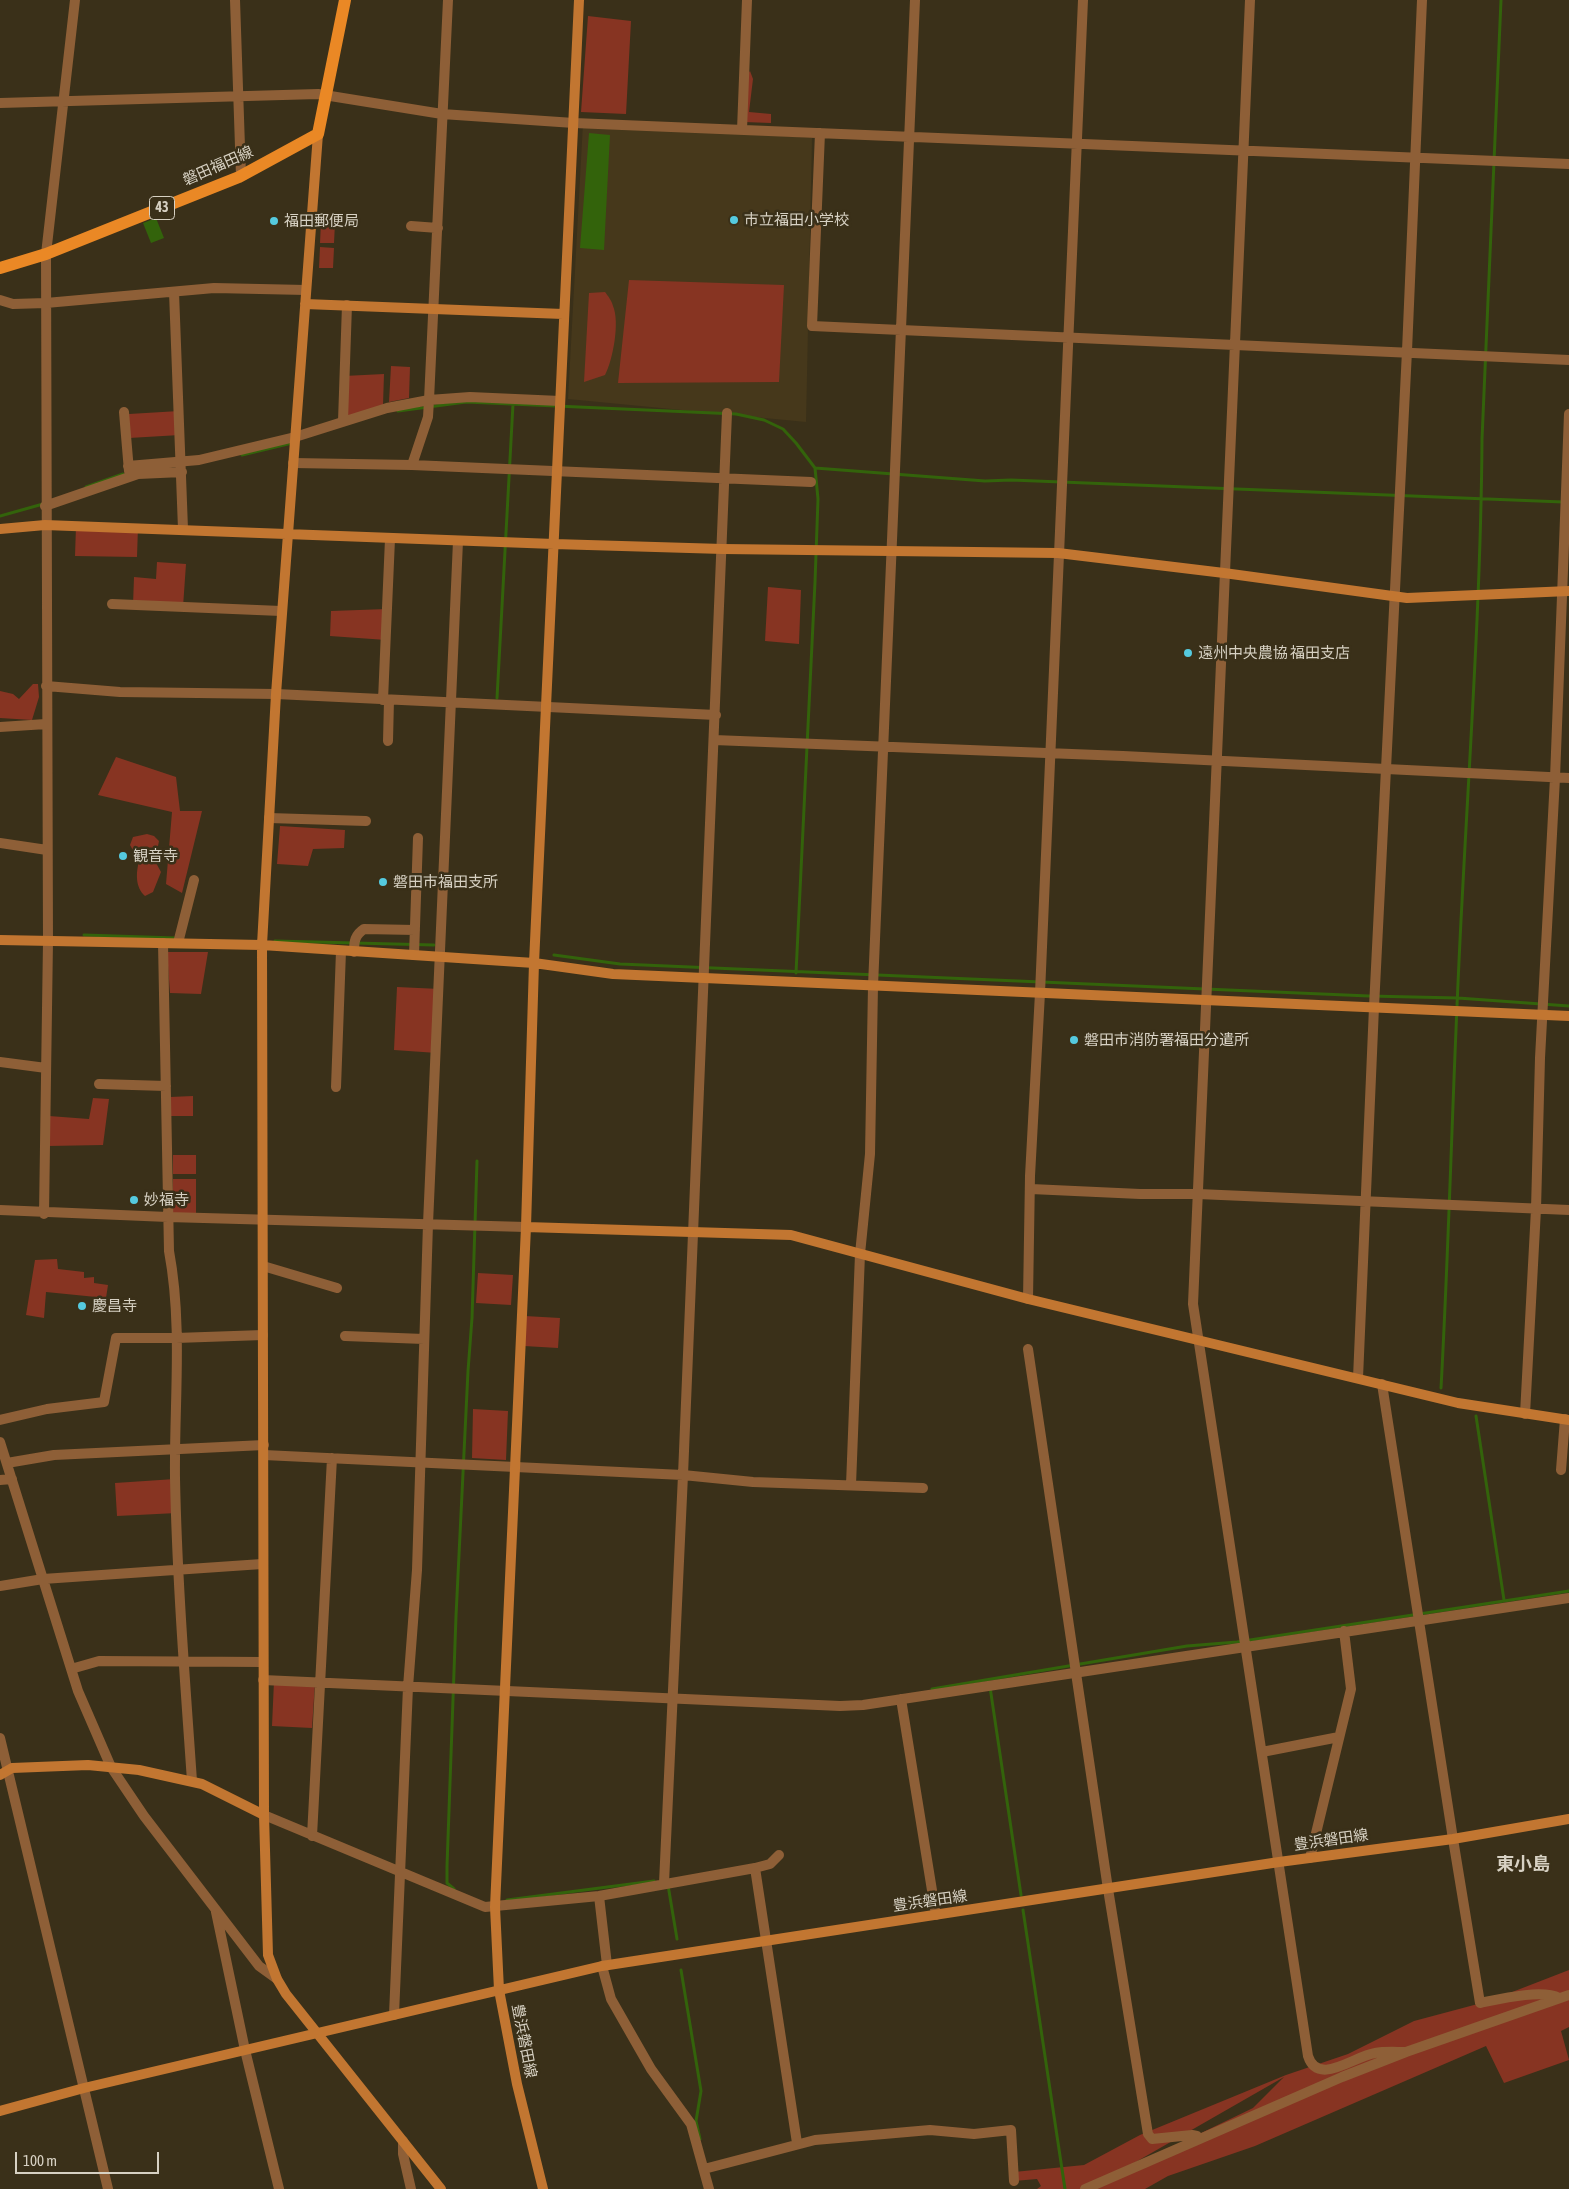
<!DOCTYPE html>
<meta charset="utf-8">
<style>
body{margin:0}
#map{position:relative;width:1569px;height:2189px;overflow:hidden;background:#3a3019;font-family:"Asap Condensed",sans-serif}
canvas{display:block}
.scale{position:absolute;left:15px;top:2152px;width:144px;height:22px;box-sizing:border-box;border:2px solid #d7d1c3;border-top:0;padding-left:6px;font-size:15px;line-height:18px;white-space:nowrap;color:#d7d1c3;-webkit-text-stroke:4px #3a3019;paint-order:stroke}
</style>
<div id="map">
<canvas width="1569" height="2189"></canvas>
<div class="scale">100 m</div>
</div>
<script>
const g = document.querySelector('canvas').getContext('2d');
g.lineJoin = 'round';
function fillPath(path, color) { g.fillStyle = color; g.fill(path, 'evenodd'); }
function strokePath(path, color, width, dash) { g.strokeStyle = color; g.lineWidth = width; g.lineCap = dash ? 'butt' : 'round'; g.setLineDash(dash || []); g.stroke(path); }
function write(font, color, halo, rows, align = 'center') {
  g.font = font + ' "Asap Condensed","Noto Sans JP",sans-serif'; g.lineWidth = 5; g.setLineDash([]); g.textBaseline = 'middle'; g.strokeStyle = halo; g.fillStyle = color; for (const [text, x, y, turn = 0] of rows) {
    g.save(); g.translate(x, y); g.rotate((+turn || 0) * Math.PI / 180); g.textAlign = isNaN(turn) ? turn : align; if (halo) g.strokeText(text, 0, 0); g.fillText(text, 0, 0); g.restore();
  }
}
const built = new Path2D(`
 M583,123L812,138L806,422L568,399Z`);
const green = new Path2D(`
 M588,16L631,21L626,114L581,112Z
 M750,71L753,79L749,112L771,114V123L744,122L746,77Z
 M321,222L335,223L334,243H320Z
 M320,247L334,248L333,268H319Z
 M629,280L784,285L779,382L618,383Z
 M605,292C608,296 612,301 613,306C620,322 613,360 605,375L584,382L589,293Z
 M391,366L410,367L409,398L389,402Z
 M384,374L383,405L343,421L344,376Z
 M179,411L180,435L129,438V414Z
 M76,526L138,527L137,557L75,556Z
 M157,562L186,564L183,607L133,605L134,577L156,579Z
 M768,587L801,590L799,644L765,641Z
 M387,609L386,640L330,636L331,611Z
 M33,684H38L39,697L32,720L0,718V691L13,694L19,699Z
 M116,757L176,777L180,811H202L182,893L166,884L172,812L98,795Z
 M280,826L345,830L344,848L313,849L308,866L277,864Z
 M147,834L154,836L159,841L155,861L161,872L153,892L145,896C135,887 136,873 139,861L130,845L133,837Z
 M167,952H208L201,994L170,993Z
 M397,987L440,989L437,1053L394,1050Z
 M193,1096V1116H170V1097Z
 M93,1098L109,1099L103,1145L48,1146L49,1116L89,1119Z
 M173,1155H196V1174H173Z
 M173,1179H196V1215H172Z
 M57,1259L58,1269L84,1272V1278L94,1277V1283L108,1285L106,1298L46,1292L44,1318L26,1315L35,1260Z
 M478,1273L513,1275L511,1305L476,1303Z
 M525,1316L560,1318L558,1348L524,1346Z
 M473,1409L508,1411L506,1460L472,1458Z
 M175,1479L177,1513L117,1516L115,1483Z
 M274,1681L315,1683L312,1728L272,1726Z
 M1569,1970V2027L1561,2031L1569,2060L1504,2083L1486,2046L1255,2146L1168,2176L1145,2189H1037L1041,2186L1037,2179L1014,2181V2172L1084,2165L1140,2135L1286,2075L1348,2054L1414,2021L1489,2001ZM1284,2077L1253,2108L1114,2175H1113Z`);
const water = new Path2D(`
 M589,133L610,135L604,250L580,248Z
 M156,218L164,238L151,243L143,223Z`);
const stream = new Path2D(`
 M398,411L466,402L736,414L764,420L783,429L796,443L815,468L818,499L815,582L796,973
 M242,455L292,443
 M815,468L985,481L1011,480L1563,502
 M86,487L123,474
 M0,516L43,504
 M497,698L513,404
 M84,935L176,938
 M275,941L434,945
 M554,955L620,964L1369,996L1458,998L1569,1006
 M1441,1388C1450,1226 1453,1064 1462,902C1470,747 1481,593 1482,439L1501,0
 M1476,1416L1504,1600
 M990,1687L1021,1895
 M932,1689L1187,1646L1237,1642L1569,1591
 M668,1885L677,1939
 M454,1889L447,1883V1866L456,1616L468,1371L472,1318L477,1161
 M507,1900L654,1881
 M1023,1910L1065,2189
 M681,1970L701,2091L696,2121L700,2139`);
const street = new Path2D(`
 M235,0L241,176
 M1250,0L1193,1304L1308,2056C1318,2087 1354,2056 1375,2053C1385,2051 1396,2052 1406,2052
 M0,103L318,94L442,114L574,123L1569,164
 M742,130L747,0
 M820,133L812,326L1569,360
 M411,226L438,228
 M174,292L183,529
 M0,300L13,304L46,303L214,288L306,290
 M124,412L129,471
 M343,421L347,305
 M293,463L412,465L811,482
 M412,465L428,417L429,400L448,0
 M128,466L199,460L295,437L387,408L429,400L470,397L560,401
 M45,506L138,474L182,472
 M112,604L281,611
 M46,686L120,692L276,694L716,715
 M383,700L390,539
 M0,727L46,724
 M714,740L1123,756L1569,778
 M388,741L389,700
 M269,818L366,821
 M0,843L47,850
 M163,943L169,1251C183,1326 174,1403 175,1478C177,1579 185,1680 192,1781
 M178,943L194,880
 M354,952C354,941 355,935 364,929L415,930
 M414,955L418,838
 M0,1062L46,1068
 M99,1084L166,1086
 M336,1087L341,951
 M1031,1189L1140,1194H1198L1569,1210
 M0,1210L168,1217L526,1227
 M44,1214L48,941L46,254L75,0
 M263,1266L337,1288
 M1028,1299L1030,1176L1040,993L1083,0
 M345,1336L424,1339
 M1028,1349L1108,1889L1148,2134L1152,2139L1192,2135L1197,2136L1199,2139
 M1358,1378L1374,1007L1407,351L1422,0
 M1382,1384L1453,1839L1480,2003C1500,1999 1542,1989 1559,1998
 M1525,1414L1536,1209L1540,1058L1555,778L1569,414
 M0,1420L47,1409L104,1402L116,1338H176L263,1335
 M0,1442L78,1691L111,1767L144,1816L259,1966L277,1979
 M264,1455L683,1475L753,1482L923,1488
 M7,1463L54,1455L264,1445
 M1561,1470L1565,1419
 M0,1480L12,1479
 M851,1485L860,1254L870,1154L873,986L915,0
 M0,1586L43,1579L262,1564
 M71,1669L99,1661L263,1662
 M263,1680L840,1706L863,1705L1569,1598
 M901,1699L936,1915
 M0,1738L108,2189
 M1262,1752L1339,1737
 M264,1815L485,1907L599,1896L755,1868L770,1864L779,1855
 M312,1836L332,1458
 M1310,1858L1351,1689L1344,1631
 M755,1868L797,2143
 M664,1883L683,1475L727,413
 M599,1896L607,1965
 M216,1912L245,2050L279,2189
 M602,1966L611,1999L651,2069L691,2124L709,2189
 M394,2015L408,1687L417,1570L428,1224L458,541
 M403,2141V2154L411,2189
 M704,2169L815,2140L930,2130L974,2134L1011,2130L1014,2181
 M1085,2189L1342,2077L1406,2052L1569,1995`);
const secondary = new Path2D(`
 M318,134L276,694L262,945L264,1815L268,1955L277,1979L286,1994L441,2189
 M305,304L563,314
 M0,529L45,525L554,544L723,549L1058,553L1224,573L1407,598L1569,591
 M0,940L262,945L534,963L613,974L1569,1016
 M526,1227L791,1235L1028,1299L1458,1403L1569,1420
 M0,1775L12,1768L88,1765L139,1770L202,1784L264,1815
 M0,2111L84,2088L602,1966L1279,1862L1453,1839L1569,1819
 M543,2189L517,2084L499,1990L495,1907L526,1227L534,963L579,0`);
const primary = new Path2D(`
 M0,268L46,254L239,177L318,134L345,0`);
const markers = [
 [734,220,5,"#55cadf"],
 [274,221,5,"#55cadf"],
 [1188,653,5,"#55cadf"],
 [123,856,5,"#55cadf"],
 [383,882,5,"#55cadf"],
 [1074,1040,5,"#55cadf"],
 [134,1200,5,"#55cadf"],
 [82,1306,5,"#55cadf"]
];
const shields = [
 [162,208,25]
];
const shieldNames = [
 ["43",162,208]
];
const streetNames = [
 ["磐田福田線",218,166,-24],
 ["豊浜磐田線",1331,1840,-8],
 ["豊浜磐田線",930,1901,-8],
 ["豊浜磐田線",524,2041,79]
];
const poiNames = [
 ["市立福田小学校",744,220],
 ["福田郵便局",284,221],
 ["遠州中央農協 福田支店",1198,653],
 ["観音寺",133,856],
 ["磐田市福田支所",393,882],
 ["磐田市消防署福田分遣所",1084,1040],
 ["妙福寺",144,1200],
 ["慶昌寺",92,1306]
];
const quarterNames = [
 ["東小島",1523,1864]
];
fillPath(built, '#46381b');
fillPath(green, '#873422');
fillPath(water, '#33630b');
strokePath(stream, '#33630b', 3);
strokePath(street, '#8e5f37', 10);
strokePath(secondary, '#c27631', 10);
strokePath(primary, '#ea8825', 12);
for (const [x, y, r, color] of markers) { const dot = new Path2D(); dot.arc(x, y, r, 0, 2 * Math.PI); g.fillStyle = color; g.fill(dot); strokePath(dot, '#3a3019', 2); }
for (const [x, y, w] of shields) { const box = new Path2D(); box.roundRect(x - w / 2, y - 11.5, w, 23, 4); g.fillStyle = '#3a3019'; g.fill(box); strokePath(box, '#d7d1c3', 1); }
write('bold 14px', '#d7d1c3', null, shieldNames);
write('15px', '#d7d1c3', '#3a3019', streetNames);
write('15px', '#d7d1c3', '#3a3019', poiNames, 'left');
write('bold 18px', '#d7d1c3', '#3a3019', quarterNames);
</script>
